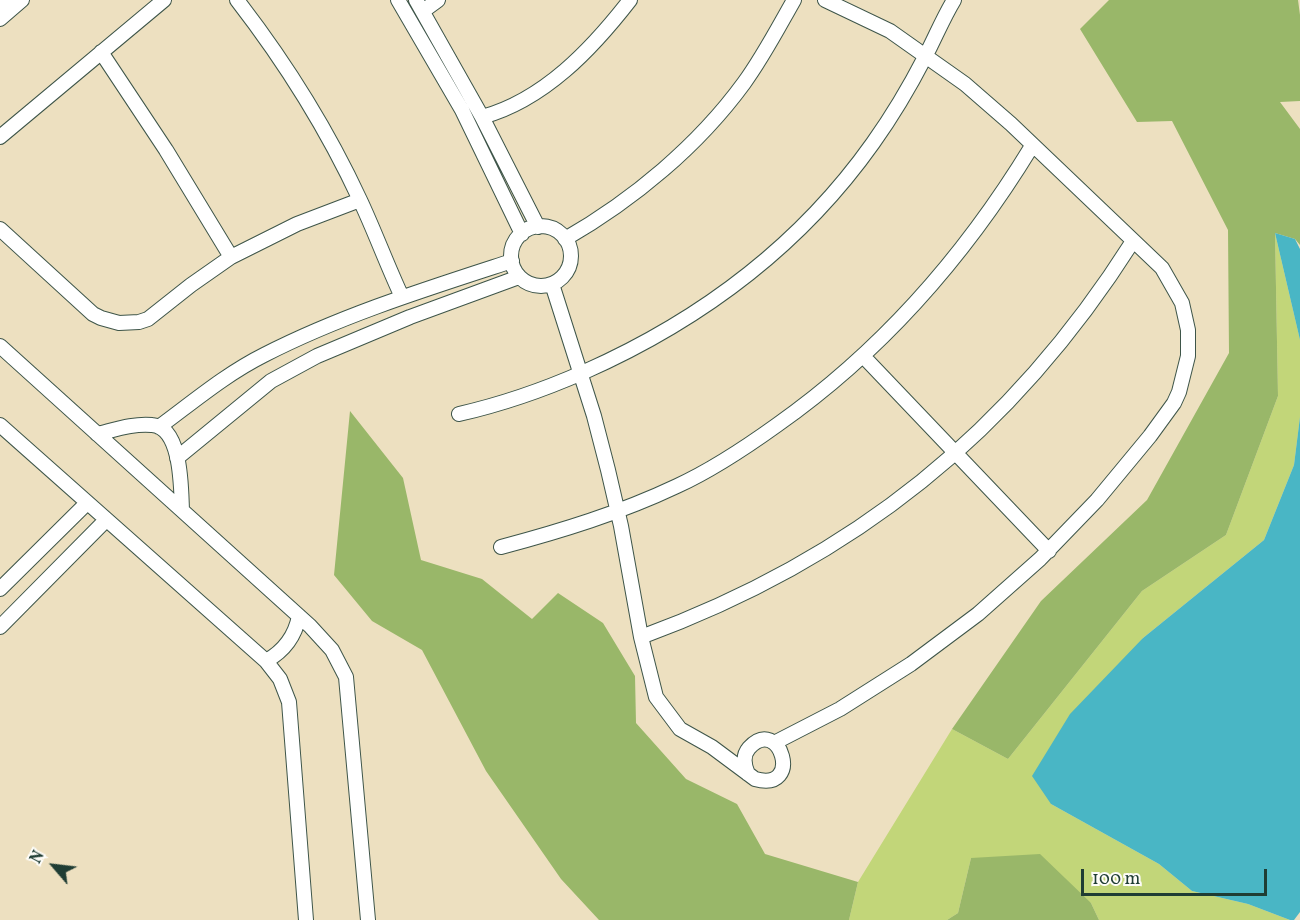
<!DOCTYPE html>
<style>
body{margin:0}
#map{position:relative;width:1300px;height:920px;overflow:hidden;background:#ede0c0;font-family:Vollkorn,serif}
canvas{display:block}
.north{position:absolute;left:24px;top:836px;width:60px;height:60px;-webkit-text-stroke:4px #fdfcf7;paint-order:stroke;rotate:298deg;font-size:16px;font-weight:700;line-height:24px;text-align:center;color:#1f3d34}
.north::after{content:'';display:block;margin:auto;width:21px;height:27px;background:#1f3d34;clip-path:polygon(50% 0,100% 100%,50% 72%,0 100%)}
.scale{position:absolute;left:1081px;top:869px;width:186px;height:27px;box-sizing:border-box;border:3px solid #1f3d34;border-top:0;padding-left:8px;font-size:18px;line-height:21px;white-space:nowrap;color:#1f3d34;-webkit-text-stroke:4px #fdfcf7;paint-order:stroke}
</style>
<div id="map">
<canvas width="1300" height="920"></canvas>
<div class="north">N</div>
<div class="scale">100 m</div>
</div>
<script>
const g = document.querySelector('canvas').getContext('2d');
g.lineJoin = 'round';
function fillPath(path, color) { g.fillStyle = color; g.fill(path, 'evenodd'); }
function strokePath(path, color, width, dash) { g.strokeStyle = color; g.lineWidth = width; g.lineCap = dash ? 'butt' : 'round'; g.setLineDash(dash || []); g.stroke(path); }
const green = new Path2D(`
 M1275,233L1300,340V417L1294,465L1264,540L1143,638L1051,804L1159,864L1192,891L1248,904L1290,920H1099L1091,903L971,858L958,913L947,920H849L858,882L952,729L1008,759L1142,591L1226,535L1278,396Z`);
const forest = new Path2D(`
 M1109,0H1298L1300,15V101L1280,102L1300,129V245L1295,239L1275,233L1278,396L1226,535L1142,591L1008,759L952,729L1041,601L1147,500L1229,353L1228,230L1172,121L1137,122L1080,29Z
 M350,411L403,478L421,560L482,579L532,619L558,593L603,623L635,676L636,723L686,779L737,804L765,854L858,882L849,920H599L561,879L486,771L422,650L372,621L334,575Z
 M1040,854L1091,903L1099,920H947L958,913L971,858Z`);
const water = new Path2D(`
 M1275,233L1295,239L1300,249V340Z
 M1300,417V912L1294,920H1290L1248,904L1192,891L1159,864L1051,804L1032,776L1070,714L1143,638L1264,540L1294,465Z`);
const minor = new Path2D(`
 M237,0C285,62 327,129 360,200C375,232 387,265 402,297
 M398,0L462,110L522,234
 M416,0L482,117L538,227
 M0,3L4,0
 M423,11L438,0
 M0,19L22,0
 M101,52L166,150L231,257
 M482,117C544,100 592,49 630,0
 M0,137L164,0
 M511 256a30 30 0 1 1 60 0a30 30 0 1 1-60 0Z
 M0,229L93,314L101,318L119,323L139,322L148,319L191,285L231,257L297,224L360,200
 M565,239C633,200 698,146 744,83C763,57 778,28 794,0
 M552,284L594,416L608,470L621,526L641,637L656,697L680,729L712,747L755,779C804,793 780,714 749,748C742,756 744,765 748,774
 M0,346L310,626L332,650L346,677L368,920
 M863,356L1049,551
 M459,414C503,404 543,390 584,372C699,321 800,246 873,143C893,115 910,86 925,57C935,38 943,18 954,0
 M0,425L266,661L280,679L289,702L306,920
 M159,427C193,402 226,374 264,355C342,315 429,288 512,261
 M97,434C114,430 134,423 152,425C182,427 181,489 182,510
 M177,458L271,381L317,356L410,317L519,277
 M501,547C561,531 620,513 677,486C712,470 745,448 777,425C882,351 965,256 1032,146
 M0,589L87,503
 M0,627L106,520
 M641,637C854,559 1012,432 1133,241
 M266,661C284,651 295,637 299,616
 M774,743L840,709L911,664L978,614L1040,559L1097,500L1150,436L1174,403L1179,392L1188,356V330L1182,303L1162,268L1011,124L965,84L890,31L825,0`);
fillPath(green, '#c2d679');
fillPath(forest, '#99b769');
fillPath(water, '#49b6c5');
strokePath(minor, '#3e5549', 16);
strokePath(minor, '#fff', 14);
</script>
